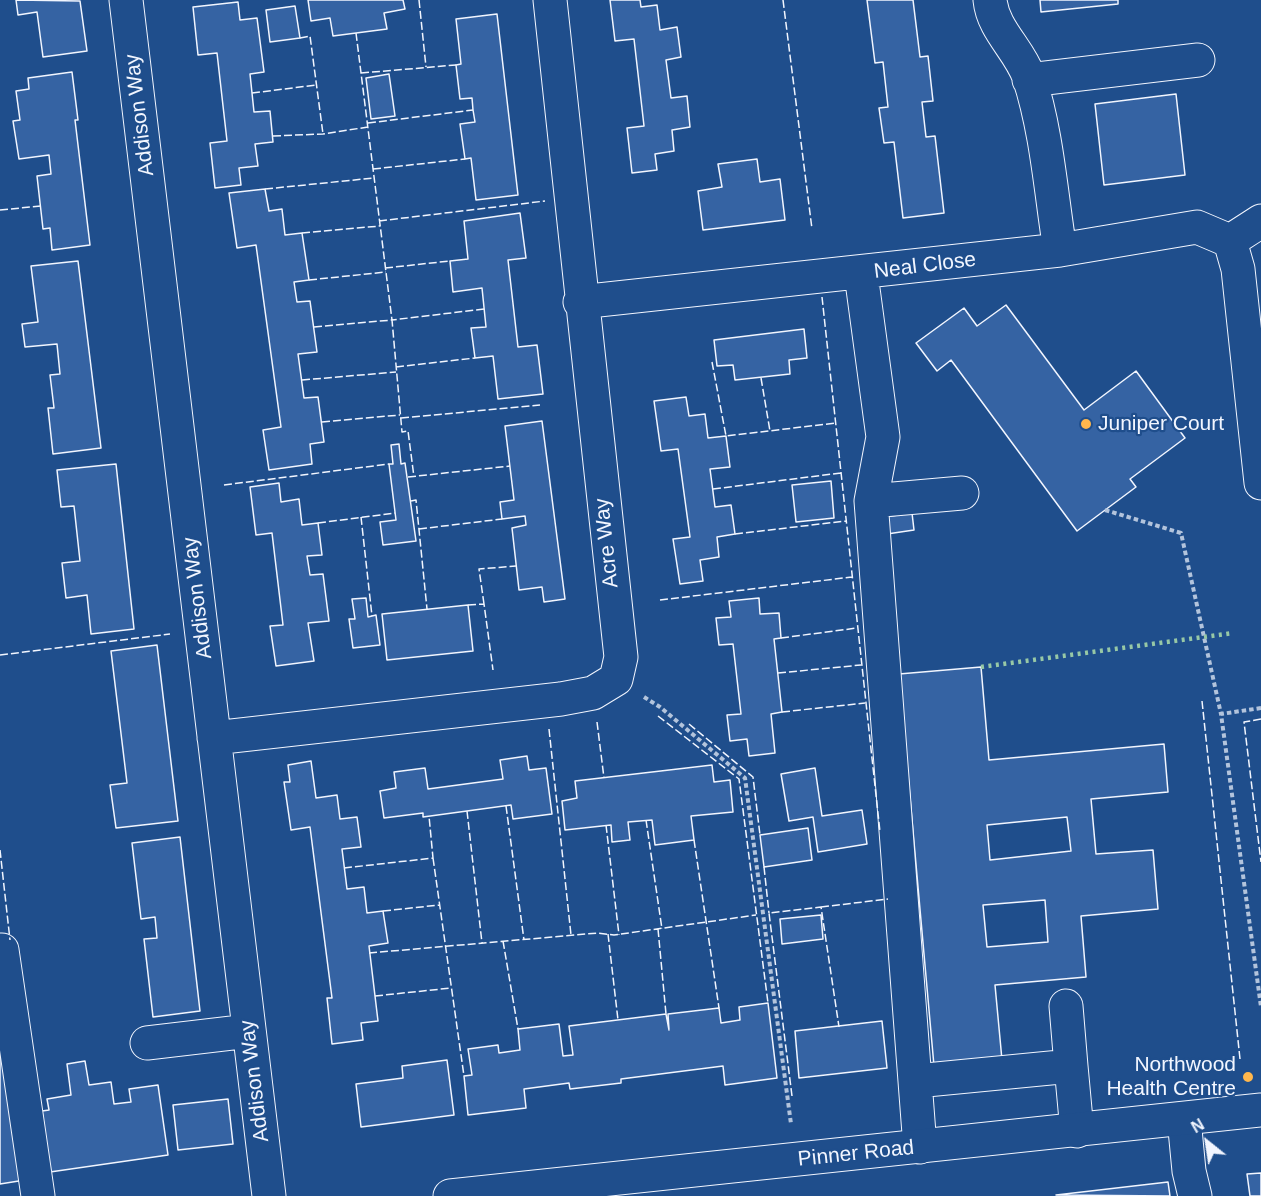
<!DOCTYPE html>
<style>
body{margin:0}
#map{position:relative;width:1261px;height:1196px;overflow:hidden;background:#1f4e8c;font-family:Helvetica,sans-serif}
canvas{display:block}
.north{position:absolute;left:1177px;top:1112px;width:60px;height:60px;-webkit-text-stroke:4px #1f4e8c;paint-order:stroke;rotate:330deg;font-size:16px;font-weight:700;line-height:24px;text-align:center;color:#f2f6ff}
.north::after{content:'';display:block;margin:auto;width:21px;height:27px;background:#f2f6ff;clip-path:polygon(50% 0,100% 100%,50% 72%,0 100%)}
</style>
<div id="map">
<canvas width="1261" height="1196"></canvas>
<div class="north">N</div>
</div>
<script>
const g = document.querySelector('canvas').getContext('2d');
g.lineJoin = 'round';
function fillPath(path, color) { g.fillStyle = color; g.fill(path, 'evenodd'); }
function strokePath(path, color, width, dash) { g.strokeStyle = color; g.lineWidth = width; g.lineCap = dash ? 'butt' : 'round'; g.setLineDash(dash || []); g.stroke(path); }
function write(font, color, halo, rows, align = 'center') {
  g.font = font + ' Helvetica,sans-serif'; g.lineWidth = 4.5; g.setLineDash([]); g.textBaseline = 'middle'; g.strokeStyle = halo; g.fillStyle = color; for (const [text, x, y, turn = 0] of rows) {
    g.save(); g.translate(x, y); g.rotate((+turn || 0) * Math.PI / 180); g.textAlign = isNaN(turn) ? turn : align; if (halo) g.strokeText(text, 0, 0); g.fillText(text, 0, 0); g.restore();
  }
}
const building = new Path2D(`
 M16,0L80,1L87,51L43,57L37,12L18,15Z
 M308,0H403L405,9L384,13L387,29L333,36L330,18L311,21Z
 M610,0H640L641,7L657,5L660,30L677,27L681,57L666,60L671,98L687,96L690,127L672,130L674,151L655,154L657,170L632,173L627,128L644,126L634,39L615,41Z
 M867,0H913L920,57L928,56L933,101L922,102L926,137L935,136L944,213L903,218L894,142L884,143L879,108L888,107L883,62L875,63Z
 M1040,0H1118V4L1041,12Z
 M238,2L240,20L257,18L264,72L250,74L254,112L270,111L273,142L255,144L258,166L239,168L241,185L215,188L210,143L227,141L217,53L198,55L193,7Z
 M295,6L300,38L270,42L266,10Z
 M497,14L518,195L476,200L471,158L465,159L460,124L475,122L473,110L472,98L460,99L456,65L461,64L456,19Z
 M72,72L78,120H75L90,245L52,250L50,228L43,229L37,176L51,174L49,155L19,159L13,121L20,120L16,91L29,89L28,78Z
 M389,74L395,116L371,119L366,78Z
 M1176,94L1185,175L1104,185L1095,104Z
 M757,159L760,182L780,179L785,220L703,230L698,191L722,187L718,164Z
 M265,189L269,211L282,209L285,235L302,233L309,280L294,282L297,302L310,301L317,352L298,354L304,398L318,397L324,442L310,444L312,464L269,470L263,430L281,427L256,245L237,248L229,193Z
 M520,213L526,258L508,260L518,347L537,345L543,394L498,399L493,356L475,358L471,328L486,327L482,288L453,292L450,261L468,259L464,221Z
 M78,261L101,448L53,454L48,408H54L50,375L60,374L57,344L25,347L22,324L38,322L31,266Z
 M1006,305L1084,410L1136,371L1185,438L1130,479L1136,487L1077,531L951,360L937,371L916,343L964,308L977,326Z
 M804,329L807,358L789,360L790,374L735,380L733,365L717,366L714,340Z
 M686,397L689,416L705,414L708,438L726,436L730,467L710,469L715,507L731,505L735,534L717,537L719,557L700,560L703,581L680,584L673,539L690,537L678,449L661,451L654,401Z
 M542,421L565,599L544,602L542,587L519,590L512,528L526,525L525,516L502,519L500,502L514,500L505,426Z
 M399,444L401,464L405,463L416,541L383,545L380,522L396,520L389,464H393L391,445Z
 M116,464L134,629L91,634L87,595L66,598L62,563L80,561L74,506L61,507L57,470Z
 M831,481L834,518L796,522L792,485Z
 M279,483L281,502L299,499L302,525L318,523L322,555L307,556L310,575L323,574L329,621L308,623L314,661L276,666L270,626L283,625L272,533L256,535L250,487Z
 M912,513L914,530L887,534L884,517Z
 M366,598L368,617L376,615L380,645L353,648L349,619H355L352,599Z
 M759,598L760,614L779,613L781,638L774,639L782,712L771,714L775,753L749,756L747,739L730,741L727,715L741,714L733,644L719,645L716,618L731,617L729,601Z
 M468,605L473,651L387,660L382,614Z
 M157,645L178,821L116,828L110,785L127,783L111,651Z
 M981,667L989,760L1164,744L1168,792L1091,799L1096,854L1153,850L1158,909L1081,916L1086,977L995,985L1002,1060L934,1066L899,674ZM1067,817L1071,851L990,860L987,825ZM1045,900L1048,942L987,947L983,905Z
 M527,756L529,770L546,768L552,814L513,819L511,805L423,817V813L384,818L380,791L396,788L394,772L425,768L428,789L503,779L500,760Z
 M311,761L316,798L337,795L340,819L357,817L361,847L342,849L347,889L364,887L367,913L383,911L388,943L369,946L378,1021L361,1023L363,1040L332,1044L327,998H332L310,827L291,830L284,782H290L288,765Z
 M712,765L714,782L730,780L733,812L691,816L694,840L655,845L652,820L628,822L630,840L612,842L611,825L565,830L562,801L577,798L575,781Z
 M815,768L822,816L862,810L867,844L818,852L813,817L789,821L781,774Z
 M808,828L812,860L764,867L760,835Z
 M180,837L200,1011L153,1017L144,939L157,938L155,917L141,919L132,843Z
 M821,915L823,939L782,944L780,919Z
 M768,1003L777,1078L725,1085L723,1066L621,1079V1083L570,1089L569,1083L524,1089L526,1108L468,1115L464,1076L472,1075L468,1049L498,1045L499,1053L520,1050L518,1029L559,1024L563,1056L573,1055L569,1026L666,1014L669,1030L668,1014L719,1008L721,1023L740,1020L739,1007Z
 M882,1021L887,1068L799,1078L795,1031Z
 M0,1034L25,1180L0,1184Z
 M447,1060L454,1115L361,1127L356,1084L403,1078L402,1066Z
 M85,1061L89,1085L111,1082L114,1104L131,1102L129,1089L158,1085L168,1155L50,1172L42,1111L49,1110L47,1099L71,1095L67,1064Z
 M228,1099L233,1144L178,1150L173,1105Z
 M1261,1173V1196H1250L1247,1174Z
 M1168,1182L1170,1196L1056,1195Z`);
const path = new Path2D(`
 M1105,510L1181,533L1221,714
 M644,697L660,707L745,778L791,1124
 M1261,708L1221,714L1261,1007`);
const minor = new Path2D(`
 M126,0L269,1196
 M990,0C993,30 1019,49 1029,77C1047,132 1051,194 1060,250
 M1029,80L1198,60
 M1230,241L1238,269L1261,483
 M861,274L883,437L871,501L962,493
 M580,302L1060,250L1197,227L1230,241L1261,221
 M871,501L920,1147
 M214,738L561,699L593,693L616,679L621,657L550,0
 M0,950H2L38,1196
 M1066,1006L1071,1066
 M147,1043L249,1031
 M916,1081L1071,1066L1077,1131
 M1184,1119L1189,1171L1195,1196`);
const major = new Path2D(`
 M450,1196L1261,1110`);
const hedge = new Path2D(`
 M981,667L1233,633`);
const fence = new Path2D(`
 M419,0L426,67
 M783,0L812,229
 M356,33L392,320L484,309
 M300,38L310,36L323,134
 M361,73L456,65
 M252,93L316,85
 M368,123L473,110
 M273,136L323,134L368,127
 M373,169L465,159
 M265,189L374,178
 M0,210L41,206
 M379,221L545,201
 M302,233L380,226
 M385,268L450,261
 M309,280L386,272
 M822,297L880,832
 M314,327L392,320L402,432L408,431L414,477
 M712,362L726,436L836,423
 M396,367L475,358
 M761,378L770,431
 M302,380L396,372
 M401,418L540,405
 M322,422L400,415
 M408,477L510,466
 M224,485L389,464
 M713,489L841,473
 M411,501L416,500L427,609
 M361,517L372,616
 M318,523L395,513
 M419,529L502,519
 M735,534L846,521
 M660,600L852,577
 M484,604L479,569L516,566
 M468,605L484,604L493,670
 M781,638L857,628
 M0,655L170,634
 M778,673L861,665
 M1202,701L1240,1059
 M782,712L865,703
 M658,716L739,779L768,1003
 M1261,719L1244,722L1261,862
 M597,722L604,778
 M689,724L753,777L760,835
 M549,729L571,935
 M506,806L524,940
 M467,811L482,943
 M646,820L662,929
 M606,825L619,935
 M694,840L719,1008
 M0,850L10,940
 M433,858L464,1076
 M764,867L769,913
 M344,868L433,858L429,816
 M821,907L888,899
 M383,911L439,905
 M658,929L666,1014
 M608,934L618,1020
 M503,941L518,1029
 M369,953L598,933L614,935L756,915
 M375,996L451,988
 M792,1096L769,913L821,907L839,1027`);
const markers = [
 [1086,424,6,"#ffb74d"],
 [1248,1077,6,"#ffb74d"]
];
const streetNames = [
 ["Addison Way",140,115,-97],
 ["Neal Close",925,266,-7],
 ["Acre Way",607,543,-96],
 ["Addison Way",198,598,-97],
 ["Addison Way",255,1081,-97],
 ["Pinner Road",856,1154,-6]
];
const poiNames = [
 ["Juniper Court",1098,424],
 ["Northwood",1236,1065,"right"],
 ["Health Centre",1236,1089,"right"]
];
fillPath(building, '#3563a3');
strokePath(building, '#f2f6ff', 1.5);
strokePath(minor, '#f2f6ff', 35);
strokePath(major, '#f2f6ff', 35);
strokePath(path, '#b3c4dc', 4, [4.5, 3]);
strokePath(minor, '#1f4e8c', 33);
strokePath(major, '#1f4e8c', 33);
strokePath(hedge, '#97c8a6', 4.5, [3, 4.5]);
strokePath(fence, '#f2f6ff', 1.5, [8, 3]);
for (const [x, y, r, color] of markers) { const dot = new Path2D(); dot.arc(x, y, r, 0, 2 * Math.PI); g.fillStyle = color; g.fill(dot); strokePath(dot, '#1f4e8c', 2); }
write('21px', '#f2f6ff', '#1f4e8c', streetNames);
write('21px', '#f2f6ff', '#1f4e8c', poiNames, 'left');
</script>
